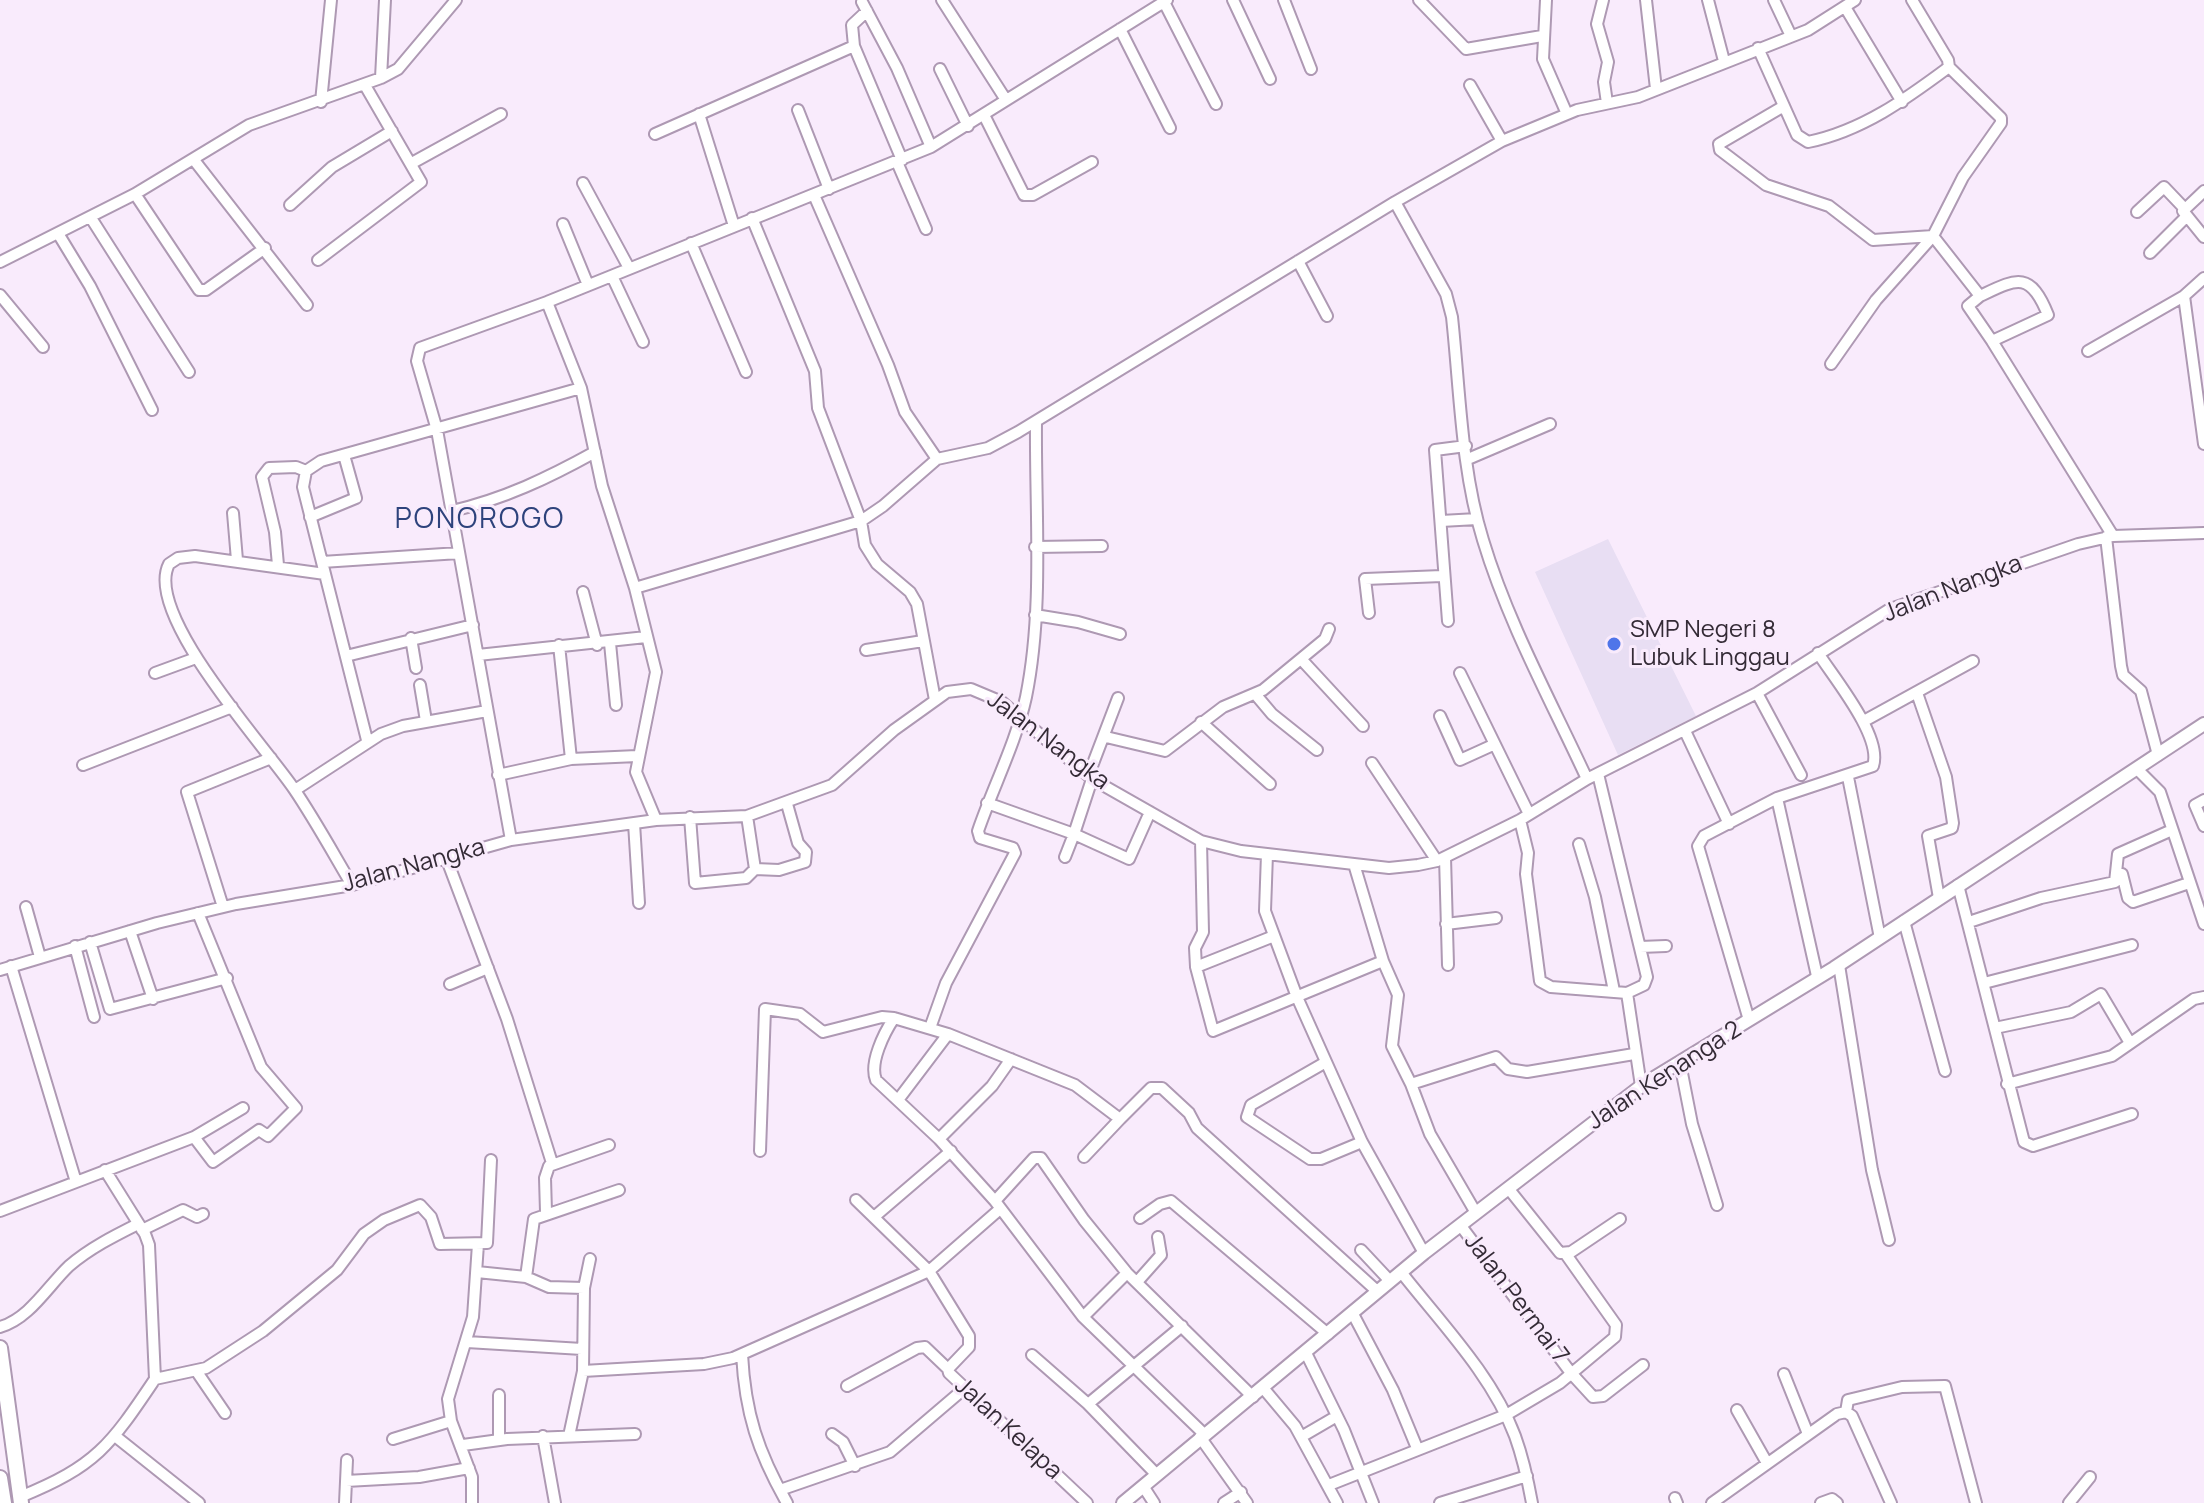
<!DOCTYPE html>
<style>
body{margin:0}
canvas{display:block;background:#f9ebfc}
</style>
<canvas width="2204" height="1503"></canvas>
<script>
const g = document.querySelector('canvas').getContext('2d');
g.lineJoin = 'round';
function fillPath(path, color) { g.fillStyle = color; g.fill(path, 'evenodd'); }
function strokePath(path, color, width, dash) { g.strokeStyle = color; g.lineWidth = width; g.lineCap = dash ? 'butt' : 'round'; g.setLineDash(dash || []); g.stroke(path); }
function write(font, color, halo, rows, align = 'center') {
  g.font = font + ' Manrope,sans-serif'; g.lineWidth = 6; g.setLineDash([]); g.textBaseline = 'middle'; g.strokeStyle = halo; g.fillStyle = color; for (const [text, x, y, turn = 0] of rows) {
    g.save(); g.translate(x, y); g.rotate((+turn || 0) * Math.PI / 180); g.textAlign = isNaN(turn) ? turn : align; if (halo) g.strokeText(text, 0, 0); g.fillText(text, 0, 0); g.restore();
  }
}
const education = new Path2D(`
 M1608,539L1696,716L1618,755L1535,572Z`);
const minor = new Path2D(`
 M942,0L1006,100
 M1233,0L1270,79
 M1284,0L1311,69
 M1419,0L1466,49L1542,36
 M1546,0L1543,59L1567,114
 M1603,0L1597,24L1608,62L1604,82L1607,103
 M1646,0L1656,89
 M1708,0L1724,61
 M1774,0L1791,36
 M1912,0L1948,60L1949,67L2001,118V123L1963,177L1933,236L1980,296C2016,279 2030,270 2048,315L1992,341L1968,306L1980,296
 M862,2L897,68L931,147
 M1164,2L1216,104
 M1845,7L1902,102
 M1120,29L1170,128
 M854,46L902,160
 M1758,48L1797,135L1808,142C1862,131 1906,99 1949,67
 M940,69L968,126
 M381,78L385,0
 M1470,85L1502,141
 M321,102L331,0
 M1784,106L1719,144L1720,150L1766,185L1829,206L1873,240L1933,236
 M798,110L829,189
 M699,114L734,226
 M984,115L1024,195H1033L1092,162
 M655,134L854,46L852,25L867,11
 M194,160L307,305
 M897,162L926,229
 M412,163L501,114
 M583,183L629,268
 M2204,191L2183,211L2204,237
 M135,194L199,290H206L265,248
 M814,195L888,365L905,412L937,459
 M1395,202L1446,294L1452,317C1460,391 1461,469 1483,540C1508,623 1551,701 1587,779
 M290,205L332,167L392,131
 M2137,212L2164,187L2184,208
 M91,218L189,372
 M752,218L815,371L818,408L861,521L865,545L877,564L910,592L917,604L935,700
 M563,224L588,285
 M59,235L90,286L152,410
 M691,243L746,372
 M2150,253L2186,217
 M318,260L421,182L366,87
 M1298,261L1327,316
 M0,262L135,194L249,125L381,78L398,69L456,0
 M612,276L643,342
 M2204,278L2184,296L2204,444
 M0,295L43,347
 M547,302L581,388L602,486L635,588L656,672L636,772L656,820
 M1992,341L2113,536
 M2088,351L2184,296
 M1831,364L1876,300L1933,236
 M1468,459L1550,424
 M452,511C504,499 548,478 595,452
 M233,513L237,560
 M310,517L356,498L344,455
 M1441,521L1477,519
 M2106,537L2121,666L2123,675L2141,691L2158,755
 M1035,547L1102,546
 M322,562L459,553
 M278,565L275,532L262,477L269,468L296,467L306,471
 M325,574L195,556L178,558L169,564C143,614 265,746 294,789C315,820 333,853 352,885
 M635,588L861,521L883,506L937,459L988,448L1018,432L1395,202L1502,141L1577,110L1638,97L1808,30L1855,0
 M583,592L597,645
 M1369,613L1365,579L1442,576
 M1035,615L1078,622L1120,634
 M1448,621L1435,450L1466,446
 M411,638L416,668
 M610,643L616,705
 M559,645L571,759
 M866,650L923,641
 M478,655L646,637
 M346,656L473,625
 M1301,659L1363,726
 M155,673L196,658
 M1460,673L1529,814
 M420,685L426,721
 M1757,693L1801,775
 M1917,693L1946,777L1953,823L1952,828L1928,836L1939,898
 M1256,695L1272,714L1317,750
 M1440,716L1460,760L1493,745
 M1864,721L1973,661
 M1201,722L1270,784
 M1685,731L1729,824
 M1106,737L1165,751L1223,707L1263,690L1325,639L1329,629
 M367,740L303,487L306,471L321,461L581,388
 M1372,763L1437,861
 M83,765L232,707
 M2137,769L2160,792L2204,924
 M1089,774L1118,698
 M498,775L571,759L637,756
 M1848,777L1880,938
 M295,790L381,734L403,726L487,711
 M1777,798L1817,976
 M2204,800L2195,805L2204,826
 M987,803L1074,834L1092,779
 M747,816L755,869
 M690,817L695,883L746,878L755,869L779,870L805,862L806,852L798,843L787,804
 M1520,820L1528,853L1526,874L1540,981L1551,987L1627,993L1644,985L1647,977L1598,774
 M634,823L639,903
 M511,840L437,430L417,361L420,348L547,302L931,147L1167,0
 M1201,841L1203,932L1195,948L1196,967L1213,1031L1383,961
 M1579,844L1595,897L1614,991
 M1267,854L1265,911L1297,997L1362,1142L1424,1253
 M1065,857L1074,834L1129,859L1150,812
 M1445,857L1448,965
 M447,860L507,1019L552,1163
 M1354,864L1383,961L1398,995L1392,1046L1411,1084
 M2122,874L2128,898L2133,902L2189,883
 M1958,885L2024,1142L2033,1146L2132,1114
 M26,907L40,957
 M223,907L187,792L271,758
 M1904,921L1945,1071
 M1969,922L2041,898L2115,882L2118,854L2172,830
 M1446,924L1496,918
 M130,931L153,999
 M90,942L110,1009L227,978
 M75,946L94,1017
 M1640,947L1666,946
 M1839,965L1872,1170L1889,1240
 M11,966L76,1182
 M1196,967L1274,936
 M0,970L157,923L236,904L352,885L511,840L656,820L747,816L832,785L894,730L947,692L971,689L1002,702L1092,779L1201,841L1241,851L1354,864L1389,868L1418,865L1437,861L1520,820L1587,779L1757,693L1890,609L2078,544L2113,536L2204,533
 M1984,983L2132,945
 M450,984L488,968
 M1627,993L1641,1086
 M1749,1020L1698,846L1704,836L1777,798L1873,766C1883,737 1834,678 1818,653
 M930,1028L946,983L1015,853L1013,848L980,838L978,831C993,787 1016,743 1026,697C1044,608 1035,512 1036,421
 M1995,1028L2071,1012L2101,994L2130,1043
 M1326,1062L1251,1105L1247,1117L1310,1159H1321L1362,1142
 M1680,1063L1692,1124L1717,1205
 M2007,1084L2112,1056L2194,999L2204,997
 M898,1100L948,1034
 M194,1137L243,1108
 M939,1139L992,1086L1011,1059
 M760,1151L765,1009L800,1014L823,1032L882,1017L894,1018
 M1084,1157L1120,1119
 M105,1170L145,1234L149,1245L155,1379
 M1508,1188L1560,1253L1571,1252L1620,1219
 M856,1200L929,1271L969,1336V1347L948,1369L949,1373L1087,1503
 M995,1201L1034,1158H1041L1084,1220L1127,1273L1253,1397
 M0,1211L194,1137L213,1162L259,1130L268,1136L296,1108L261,1067L198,913
 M546,1212L545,1178L549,1166L609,1145
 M1476,1213L1430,1134L1411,1084L1496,1057L1508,1069L1527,1072L1634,1054
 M874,1217L951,1151
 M1140,1218L1160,1204L1171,1201L1328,1334
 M1461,1226L1571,1373L1593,1397L1603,1396L1643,1365
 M142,1230L183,1210L197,1217L203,1214
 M1361,1250L1390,1281
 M477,1272L526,1277L549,1287L584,1288L583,1371L569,1436
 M1401,1272C1441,1323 1492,1375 1515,1436C1523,1458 1528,1481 1532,1503
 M526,1277L534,1219L619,1190
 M1137,1282L1161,1255L1158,1237
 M584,1288L590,1259
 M1353,1314L1393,1390L1417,1448
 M1083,1317L1127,1273
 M0,1327C29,1319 48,1286 69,1266C90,1248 114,1236 138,1224
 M467,1342L582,1349
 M1306,1353L1344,1430L1373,1503
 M742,1354C745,1413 758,1452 787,1503
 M1032,1355L1088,1404L1157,1475
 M583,1371L704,1364L733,1358L929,1271L1000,1209
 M197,1372L225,1413
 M1784,1374L1808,1434
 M847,1386L917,1348L925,1347L948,1369
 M1264,1389L1295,1426L1337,1503
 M1088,1404L1182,1326
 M1737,1410L1767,1463
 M1846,1412L1848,1400L1902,1387L1945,1386L1976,1503
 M1846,1412L1852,1416L1891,1503
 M832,1434L843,1442L855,1466
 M1204,1434L1083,1317L995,1201L939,1139L876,1080C869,1063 884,1033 894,1018L948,1034L1075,1085L1120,1119L1151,1088H1162L1189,1113L1197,1128L1377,1291
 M115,1436L199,1503
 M543,1436L555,1503
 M1200,1437L1247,1503
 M1301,1437L1337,1416
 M393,1439L451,1421
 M499,1440V1395
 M463,1445L507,1439L635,1434
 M346,1481L419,1477L469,1468
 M1329,1485L1506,1415L1560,1383L1615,1337L1616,1325L1565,1253
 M1143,1486L1154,1503
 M780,1490L890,1452L965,1388
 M20,1497C96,1466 110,1446 155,1379L206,1368L263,1331L337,1270L364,1234L384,1220L420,1205L431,1217L440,1244L487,1243L491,1160
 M1675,1498L1677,1503
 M345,1503L347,1460
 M472,1503V1477L451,1421L448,1399L473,1317L478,1244
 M1224,1503L1241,1492
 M1440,1503L1527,1476
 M1712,1503L1837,1414L1846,1412
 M1821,1503L1832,1499L1837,1503
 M2069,1503L2090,1477`);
const major = new Path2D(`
 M1123,1503L1424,1253L1644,1084L1834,968L2204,724`);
const highway = new Path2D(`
 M0,1348L21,1503
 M0,1478L4,1503`);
const markers = [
 [1614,644,8,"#4f75e9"]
];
const streetNames = [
 ["Jalan Nangka",1953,589,-21],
 ["Jalan Nangka",1048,741,37],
 ["Jalan Nangka",414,866,-15],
 ["Jalan Kenanga 2",1665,1076,-33],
 ["Jalan Permai 7",1516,1299,53],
 ["Jalan Kelapa",1008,1429,43]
];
const poiNames = [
 ["SMP Negeri 8",1630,630],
 ["Lubuk Linggau",1630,658]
];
const quarterNames = [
 ["PONOROGO",480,520]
];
fillPath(education, '#e8def3');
strokePath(minor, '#ae99b3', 14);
strokePath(major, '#ae99b3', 16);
strokePath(highway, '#ae99b3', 18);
strokePath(minor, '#fff', 10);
strokePath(major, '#fff', 12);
strokePath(highway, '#fff', 14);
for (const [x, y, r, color] of markers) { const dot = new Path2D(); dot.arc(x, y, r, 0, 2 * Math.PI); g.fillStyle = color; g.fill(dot); strokePath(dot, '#f9ebfc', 3); }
write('24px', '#342b36', '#f9ebfc', streetNames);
write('24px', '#342b36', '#f9ebfc', poiNames, 'left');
g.letterSpacing = '2px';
write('28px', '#2e437c', '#f9ebfc', quarterNames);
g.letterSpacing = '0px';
</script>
